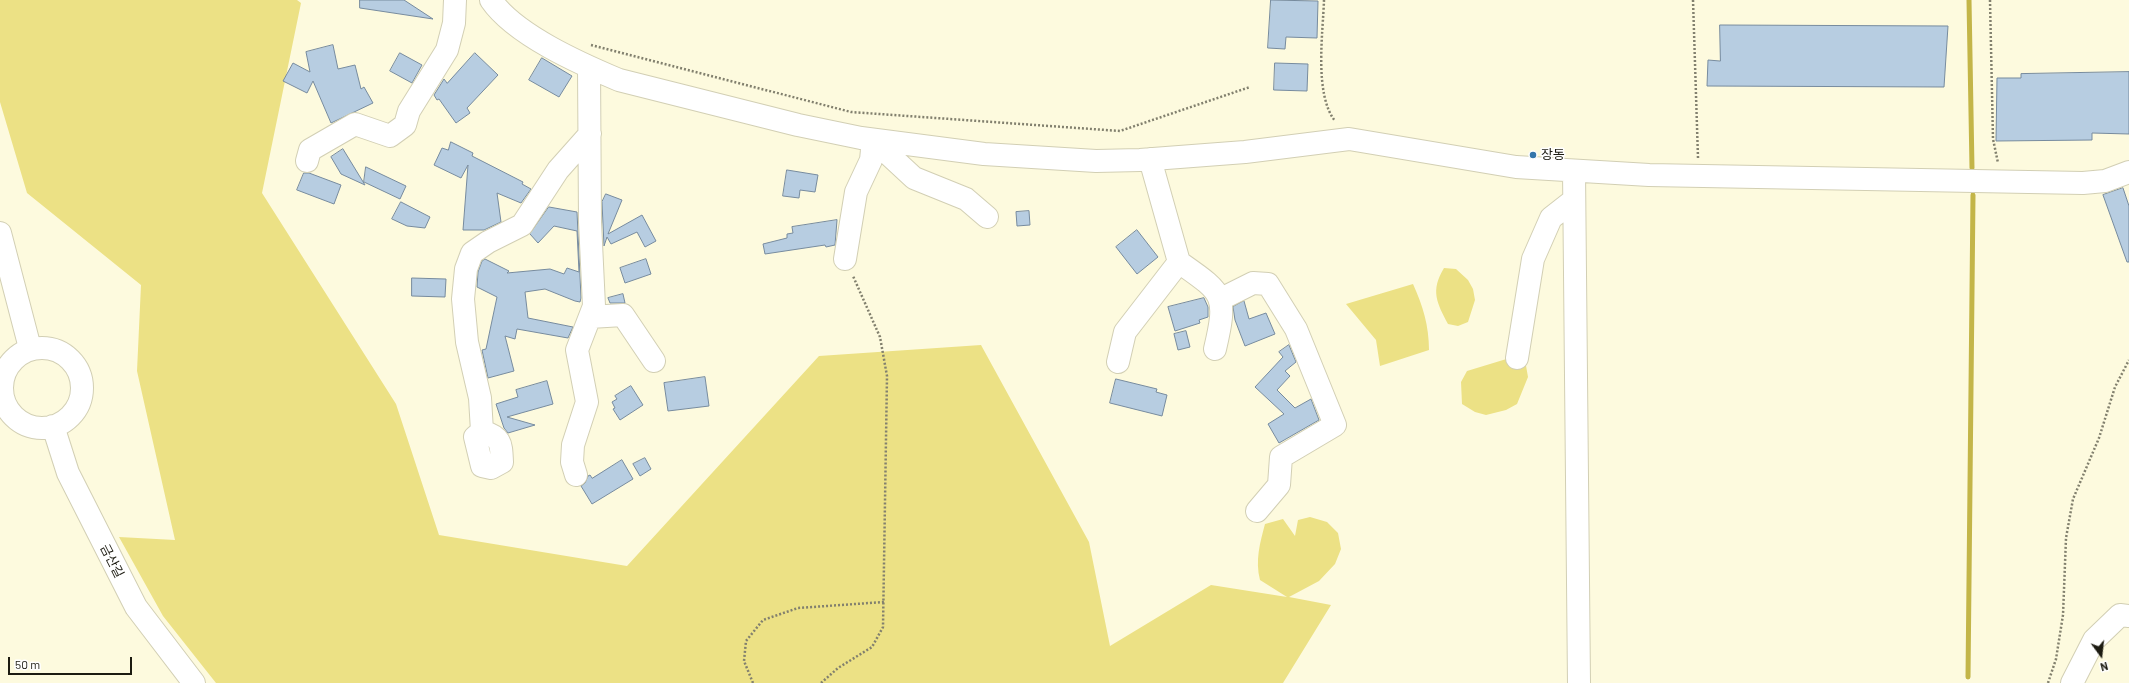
<!DOCTYPE html>
<meta charset="utf-8">
<style>
body{margin:0}
#map{position:relative;width:2129px;height:683px;overflow:hidden;background:#fdfade;font-family:Barlow,sans-serif}
canvas{display:block}
.north{position:absolute;left:2081px;top:635px;width:40px;height:40px;-webkit-text-stroke:3px #fff;paint-order:stroke;rotate:165deg;font-size:11px;font-weight:700;line-height:16px;text-align:center;color:#1c1b11}
.north::after{content:'';display:block;margin:auto;width:14px;height:18px;background:#1c1b11;clip-path:polygon(50% 0,100% 100%,50% 72%,0 100%)}
.scale{position:absolute;left:8px;top:657px;width:124px;height:18px;box-sizing:border-box;border:2px solid #1c1b11;border-top:0;padding-left:5px;font-size:12px;line-height:14px;white-space:nowrap;color:#1c1b11;-webkit-text-stroke:3px #fff;paint-order:stroke}
</style>
<div id="map">
<canvas width="2129" height="683"></canvas>
<div class="north">N</div>
<div class="scale">50 m</div>
</div>
<script>
const g = document.querySelector('canvas').getContext('2d');
g.lineJoin = 'round';
function fillPath(path, color) { g.fillStyle = color; g.fill(path, 'evenodd'); }
function strokePath(path, color, width, dash) { g.strokeStyle = color; g.lineWidth = width; g.lineCap = dash ? 'butt' : 'round'; g.setLineDash(dash || []); g.stroke(path); }
function write(font, color, halo, rows, align = 'center') {
  g.font = font + ' Barlow,"Noto Sans KR",sans-serif'; g.lineWidth = 3; g.setLineDash([]); g.textBaseline = 'middle'; g.strokeStyle = halo; g.fillStyle = color; for (const [text, x, y, turn = 0] of rows) {
    g.save(); g.translate(x, y); g.rotate((+turn || 0) * Math.PI / 180); g.textAlign = isNaN(turn) ? turn : align; if (halo) g.strokeText(text, 0, 0); g.fillText(text, 0, 0); g.restore();
  }
}
const green = new Path2D(`
 M0,0H297L301,3L262,193L396,404L439,535L627,566L819,356L981,345L1089,542L1110,646L1211,585L1287,597L1260,580C1255,560 1260,543 1265,524L1283,519L1295,536L1298,520L1310,517L1327,522L1338,533L1341,549L1335,564L1319,581L1289,597L1331,605L1283,683H216L163,616L119,537L175,540L137,371L141,285L27,193L0,102Z
 M1444,268L1456,269L1468,280L1473,289L1475,300L1468,322L1458,326L1448,324C1437,303 1430,291 1444,268Z
 M1413,284C1423,306 1429,326 1429,350L1380,366L1376,340L1346,304Z
 M1513,357L1525,360L1528,377L1517,404L1506,410L1486,415L1475,412L1462,404L1461,382L1467,371Z`);
const stream = new Path2D(`
 M1969,0L1972,168
 M1968,677L1973,195`);
const building = new Path2D(`
 M360,0H404L433,19L360,8Z
 M1271,0L1318,1L1317,38L1286,37L1285,49L1268,48Z
 M1720,25L1948,26L1944,87L1707,86L1708,60L1720,61Z
 M333,45L338,69L355,65L361,89L364,87L373,103L331,123L313,81L307,93L283,81L293,63L310,72L306,52Z
 M400,53L422,65L412,83L390,71Z
 M475,53L498,75L467,108L470,113L456,123L439,99L437,100L434,95L444,79L447,83Z
 M542,58L572,76L559,97L529,80Z
 M1275,63L1308,64L1307,91L1274,90Z
 M2129,72V134L2092,133V140L1996,141L1997,78H2021V74Z
 M451,142L473,153L472,156L523,182L522,184L531,189L521,203L497,193L501,222L484,230H463L468,165L461,178L434,165L442,148L448,150Z
 M343,149L365,185L341,174L331,157Z
 M366,167L406,186L400,199L364,182Z
 M787,170L818,175L815,192L800,190L799,198L783,196Z
 M304,173H309L341,185L334,204L297,190Z
 M2123,188L2129,206V262H2127L2103,195Z
 M606,194L622,200L608,234L642,215L656,241L645,247L637,232L611,244L607,237L604,246L602,202Z
 M401,202L430,217L425,228L407,226L392,219Z
 M549,207L577,212L581,298L580,302L575,301L545,289L525,292L528,318L573,327L568,338L517,329L515,339L505,336L514,371L488,378L482,350L486,349L497,297L477,287L478,272L482,261L485,259L509,271L507,273L550,269L564,274L567,268L579,272L577,231L554,226L538,243L530,234Z
 M1029,211L1030,225L1017,226L1016,212Z
 M837,220L835,245L826,247L825,245L765,254L763,244L787,238V234L793,233L792,227Z
 M1137,230L1158,257L1137,274L1116,247Z
 M646,259L651,274L625,283L620,268Z
 M412,278L446,279L445,297L412,296Z
 M623,294L625,303H610L608,298Z
 M1204,298L1208,307V317L1199,320L1200,323L1175,331L1168,307Z
 M1244,301L1249,319L1266,313L1275,334L1245,346L1235,320L1233,307Z
 M1186,331L1190,347L1178,350L1174,334Z
 M1289,345L1296,362L1285,371L1290,376L1277,390L1295,408L1311,399L1319,420L1279,443L1268,424L1284,414L1255,387L1283,357L1279,352Z
 M705,377L709,406L668,411L664,383Z
 M1116,379L1157,389L1156,392L1167,395L1162,416L1110,403Z
 M547,381L553,404L507,417L535,425L508,433L504,428L496,404L518,397L516,390Z
 M631,386L643,405L620,420L613,409L615,408L612,402L617,399L615,396Z
 M645,458L651,469L640,476L633,464Z
 M622,460L633,479L592,504L581,486L585,483L588,476L590,475L592,478Z`);
const path = new Path2D(`
 M1324,0C1323,33 1314,94 1335,121
 M1693,0L1698,158
 M1990,0L1993,139L1998,163
 M591,45L851,112L1120,131L1250,87
 M753,683L744,661L746,641L763,620L798,608L884,602
 M821,683L838,668L872,647L883,627L887,376L880,337L853,276
 M2048,683L2056,659L2063,615L2066,538L2073,499L2099,438L2115,387L2129,360`);
const minor = new Path2D(`
 M491,0C515,35 581,64 619,80L798,125L861,138L984,154L1096,161L1140,160L1245,152L1349,139L1516,167L1649,175L2083,183L2105,181L2129,172
 M873,140L914,178L966,199L987,217
 M307,161L310,150L355,124L390,136L405,125L409,111L447,50L454,23L455,0
 M1574,171L1579,683
 M0,233L30,348
 M845,259L856,192L871,160L873,140
 M1179,262C1223,293 1228,294 1215,349
 M1221,299L1253,283L1268,284L1296,329L1335,425L1281,457L1279,485L1257,511
 M590,317L623,315L654,361
 M2 388a40 40 0 1 1 80 0a40 40 0 1 1-80 0Z
 M1517,358L1533,259L1551,218L1574,200
 M1118,362L1125,332L1179,262L1150,159
 M53,426L68,473L136,607L194,683
 M482,431C502,437 501,444 502,462L491,468L482,466L475,437L482,431L480,398L467,342L463,299L466,269L472,253L488,242L522,225L558,170L590,134
 M576,475L572,462L573,445L587,402L577,350L594,306L590,222L589,67
 M2072,683L2094,640L2120,615L2129,616`);
const markers = [
 [1533,155,4,"#3476ac"]
];
const poiNames = [
 ["장동",1541,155]
];
const streetNames = [
 ["금산길",112,561,63]
];
fillPath(green, '#ece185');
strokePath(stream, '#c3b548', 5);
fillPath(building, '#b7cde1');
strokePath(building, '#778b9e', 1);
strokePath(minor, '#d2cfb4', 24);
strokePath(path, '#82806e', 2.5, [2, 2]);
strokePath(minor, '#fff', 22);
for (const [x, y, r, color] of markers) { const dot = new Path2D(); dot.arc(x, y, r, 0, 2 * Math.PI); g.fillStyle = color; g.fill(dot); strokePath(dot, '#fff', 1.5); }
write('13px', '#1c1b11', '#fff', poiNames, 'left');
write('13px', '#1c1b11', '#fff', streetNames);
</script>
